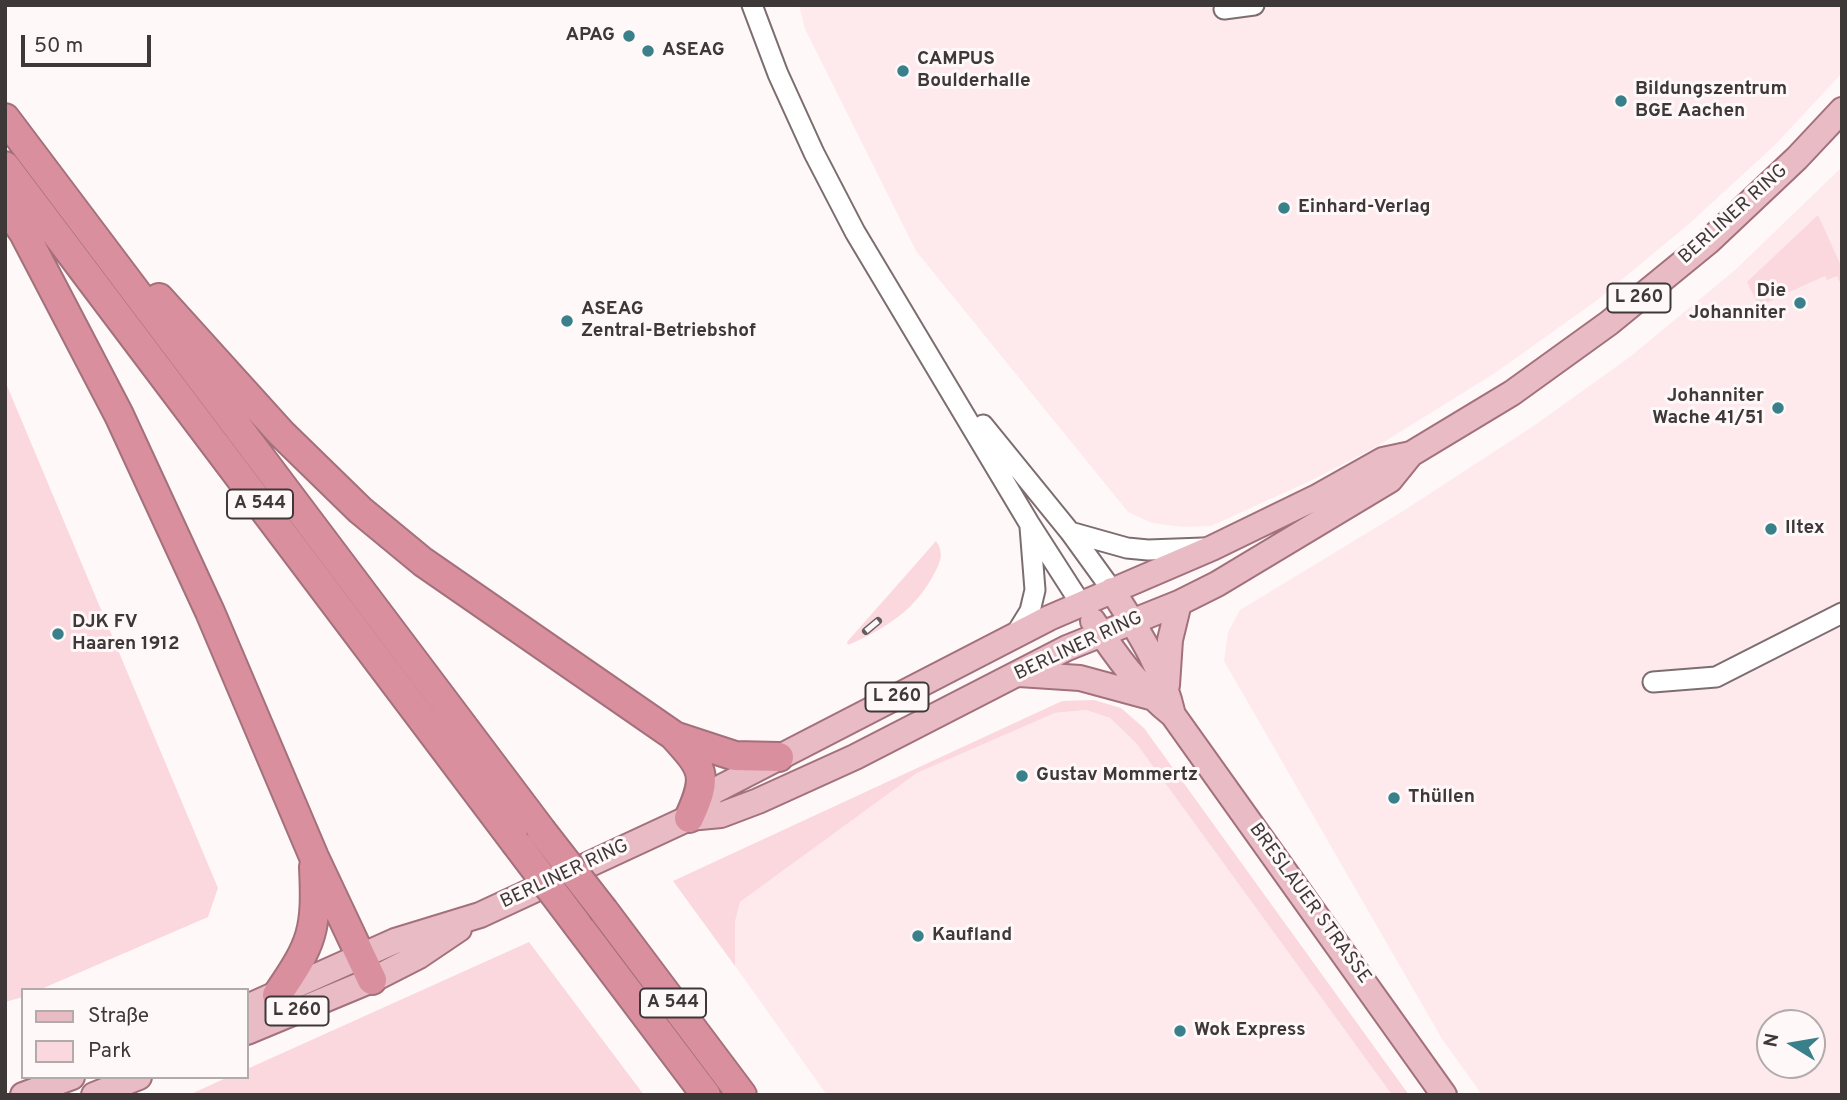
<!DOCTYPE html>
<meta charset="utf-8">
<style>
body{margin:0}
#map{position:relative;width:1847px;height:1100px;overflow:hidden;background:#fff8f9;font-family:Overpass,sans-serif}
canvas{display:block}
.frame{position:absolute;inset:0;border:7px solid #3e3839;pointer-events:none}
.legend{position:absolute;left:21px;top:988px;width:228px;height:91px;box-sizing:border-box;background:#fff8f9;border:2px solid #b2abac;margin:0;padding:9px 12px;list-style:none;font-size:21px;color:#3e3839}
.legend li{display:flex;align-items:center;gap:14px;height:35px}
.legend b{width:35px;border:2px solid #b2abac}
.north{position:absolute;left:1756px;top:1009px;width:70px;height:70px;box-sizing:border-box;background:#fff8f9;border:2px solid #b2abac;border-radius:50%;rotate:281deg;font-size:19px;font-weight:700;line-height:28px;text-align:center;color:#3e3839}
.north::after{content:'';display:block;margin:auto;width:24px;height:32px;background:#3a808b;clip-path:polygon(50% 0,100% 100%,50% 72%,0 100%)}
.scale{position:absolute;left:21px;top:35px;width:130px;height:32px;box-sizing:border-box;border:4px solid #3e3839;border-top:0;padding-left:9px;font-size:21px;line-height:24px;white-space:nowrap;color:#3e3839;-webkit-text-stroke:5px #fff8f9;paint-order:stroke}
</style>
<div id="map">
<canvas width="1847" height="1100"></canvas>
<div class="frame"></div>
<ul class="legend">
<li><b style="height:9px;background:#e9bcc5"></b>Straße</li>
<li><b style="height:19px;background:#fbd8de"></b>Park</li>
</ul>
<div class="north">N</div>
<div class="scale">50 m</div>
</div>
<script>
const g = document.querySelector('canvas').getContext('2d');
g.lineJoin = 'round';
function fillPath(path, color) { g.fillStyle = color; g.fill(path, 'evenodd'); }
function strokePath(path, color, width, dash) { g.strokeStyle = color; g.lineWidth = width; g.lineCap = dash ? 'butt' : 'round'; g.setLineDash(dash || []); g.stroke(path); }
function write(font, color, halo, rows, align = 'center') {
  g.font = font + ' Overpass,sans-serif'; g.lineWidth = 6; g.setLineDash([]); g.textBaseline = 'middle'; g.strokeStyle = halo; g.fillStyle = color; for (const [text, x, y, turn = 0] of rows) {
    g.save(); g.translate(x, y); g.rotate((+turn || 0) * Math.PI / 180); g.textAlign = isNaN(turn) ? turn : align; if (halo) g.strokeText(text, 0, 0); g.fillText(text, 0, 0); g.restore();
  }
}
const built = new Path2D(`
 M799,5H1842V73L1775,145L1689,224L1596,301L1495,373L1376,447L1306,483L1211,526L1182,527L1152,523L1128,512L916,251L805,29Z
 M1842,167V1095H1482L1442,1039L1224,661L1228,632L1240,610L1403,511L1535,425L1631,356L1735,270ZM1770,1023H1812V1065H1770Z
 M1086,710L1110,718L1136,743L1392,1095H827L824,1091L735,966V922L740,902L917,773L1055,713Z`);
const green = new Path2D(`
 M1818,215L1842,268V287L1837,276L1827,280L1825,276L1787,293L1785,289L1776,293L1777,298L1759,307L1747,282Z
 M5,381L218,888L208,917L39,990H23V997L5,1002Z
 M936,541C944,552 941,561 935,572C917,609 885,629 848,645L847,642Z
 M1094,700L1121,708L1144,728L1409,1095H1392L1136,743L1110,718L1086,710L1055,713L917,773L740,902L735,922V966L673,881L1062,701Z
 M529,942L644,1095H189L228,1077H247V1069Z`);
const minor = new Path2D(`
 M752,5L778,74L814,153L855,232L1029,523L1081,604
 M1224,9L1254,5
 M983,425L1070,532L1112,590
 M1070,532L1127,548L1148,550L1203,548
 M1014,637L1030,611L1035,590L1030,527
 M1653,682L1716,677L1842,613`);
const major = new Path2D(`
 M1112,590C1138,631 1162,666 1173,715
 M1093,621C1116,656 1140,689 1173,715L1444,1095
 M1019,674L1080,678L1150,697
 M1167,685L1170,640L1179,603
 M692,815L714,791L1049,618L1212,548L1319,496L1383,460L1411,454
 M247,1007L395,941L480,915L689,818L721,815L758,801L855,757L1067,648L1179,603L1217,584L1390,480L1411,454L1512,393L1609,323L1708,242L1797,158L1842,110
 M247,1032L372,980L419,956L459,929
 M23,1095L72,1077
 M94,1095L139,1077`);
const highway = new Path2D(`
 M5,118L541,830
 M5,166L515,842
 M5,205L24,233L119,415L210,612L314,857L372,980
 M159,298L281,433L360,510L423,562L673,735C704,769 709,775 689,818
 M677,737L735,756L779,757
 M604,911L742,1095
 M577,924L706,1095
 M277,995C313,943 317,930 314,867`);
const rail = new Path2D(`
 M866,631L878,621`);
const highwayBridge = new Path2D(`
 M541,830L604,911
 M515,842L577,924`);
const markers = [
 [629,36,7,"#3a808b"],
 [648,51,7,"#3a808b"],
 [903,71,7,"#3a808b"],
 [1621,101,7,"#3a808b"],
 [1284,208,7,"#3a808b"],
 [1800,303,7,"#3a808b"],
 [567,321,7,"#3a808b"],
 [1778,408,7,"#3a808b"],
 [1771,529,7,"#3a808b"],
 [58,634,7,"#3a808b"],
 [1022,776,7,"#3a808b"],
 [1394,798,7,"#3a808b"],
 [918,936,7,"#3a808b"],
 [1180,1031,7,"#3a808b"]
];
const shields = [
 [1639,298,63],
 [260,504,66],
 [897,697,63],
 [673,1003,66],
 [297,1011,63]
];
const shieldNames = [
 ["L 260",1639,298],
 ["A 544",260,504],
 ["L 260",897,697],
 ["A 544",673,1003],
 ["L 260",297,1011]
];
const poiNames = [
 ["APAG",615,36,"right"],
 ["ASEAG",662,51],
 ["CAMPUS",917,60],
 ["Boulderhalle",917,82],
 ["Bildungszentrum",1635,90],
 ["BGE Aachen",1635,112],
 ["Einhard-Verlag",1298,208],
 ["Die",1786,292,"right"],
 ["Johanniter",1786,314,"right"],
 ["ASEAG",581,310],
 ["Zentral-Betriebshof",581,332],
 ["Johanniter",1764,397,"right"],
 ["Wache 41/51",1764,419,"right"],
 ["Iltex",1785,529],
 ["DJK FV",72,623],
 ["Haaren 1912",72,645],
 ["Gustav Mommertz",1036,776],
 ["Thüllen",1408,798],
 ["Kaufland",932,936],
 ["Wok Express",1194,1031]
];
const streetNames = [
 ["BERLINER RING",1734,215,-42],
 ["BERLINER RING",1079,647,-25],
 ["BERLINER RING",565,875,-25],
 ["BRESLAUER STRASSE",1309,904,54]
];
fillPath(built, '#feeaed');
fillPath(green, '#fbd8de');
strokePath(minor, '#7c6e70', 23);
strokePath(major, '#a3717b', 28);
strokePath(highway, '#a3717b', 32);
strokePath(minor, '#fff', 19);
strokePath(major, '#e9bcc5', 24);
strokePath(highway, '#da8f9e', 28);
strokePath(rail, '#635d5e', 8);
strokePath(rail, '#fff8f9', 5, [16]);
strokePath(highwayBridge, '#a3717b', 32, []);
strokePath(highwayBridge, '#da8f9e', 28);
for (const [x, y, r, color] of markers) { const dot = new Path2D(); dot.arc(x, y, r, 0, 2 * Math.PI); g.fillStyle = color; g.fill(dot); strokePath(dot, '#fff8f9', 2.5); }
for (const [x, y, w] of shields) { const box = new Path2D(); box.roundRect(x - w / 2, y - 14.5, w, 29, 5); g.fillStyle = '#fff8f9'; g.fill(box); strokePath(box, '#3e3839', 2); }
write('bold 18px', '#3e3839', null, shieldNames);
write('bold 19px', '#3e3839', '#fff8f9', poiNames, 'left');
write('19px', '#3e3839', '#fff8f9', streetNames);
</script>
